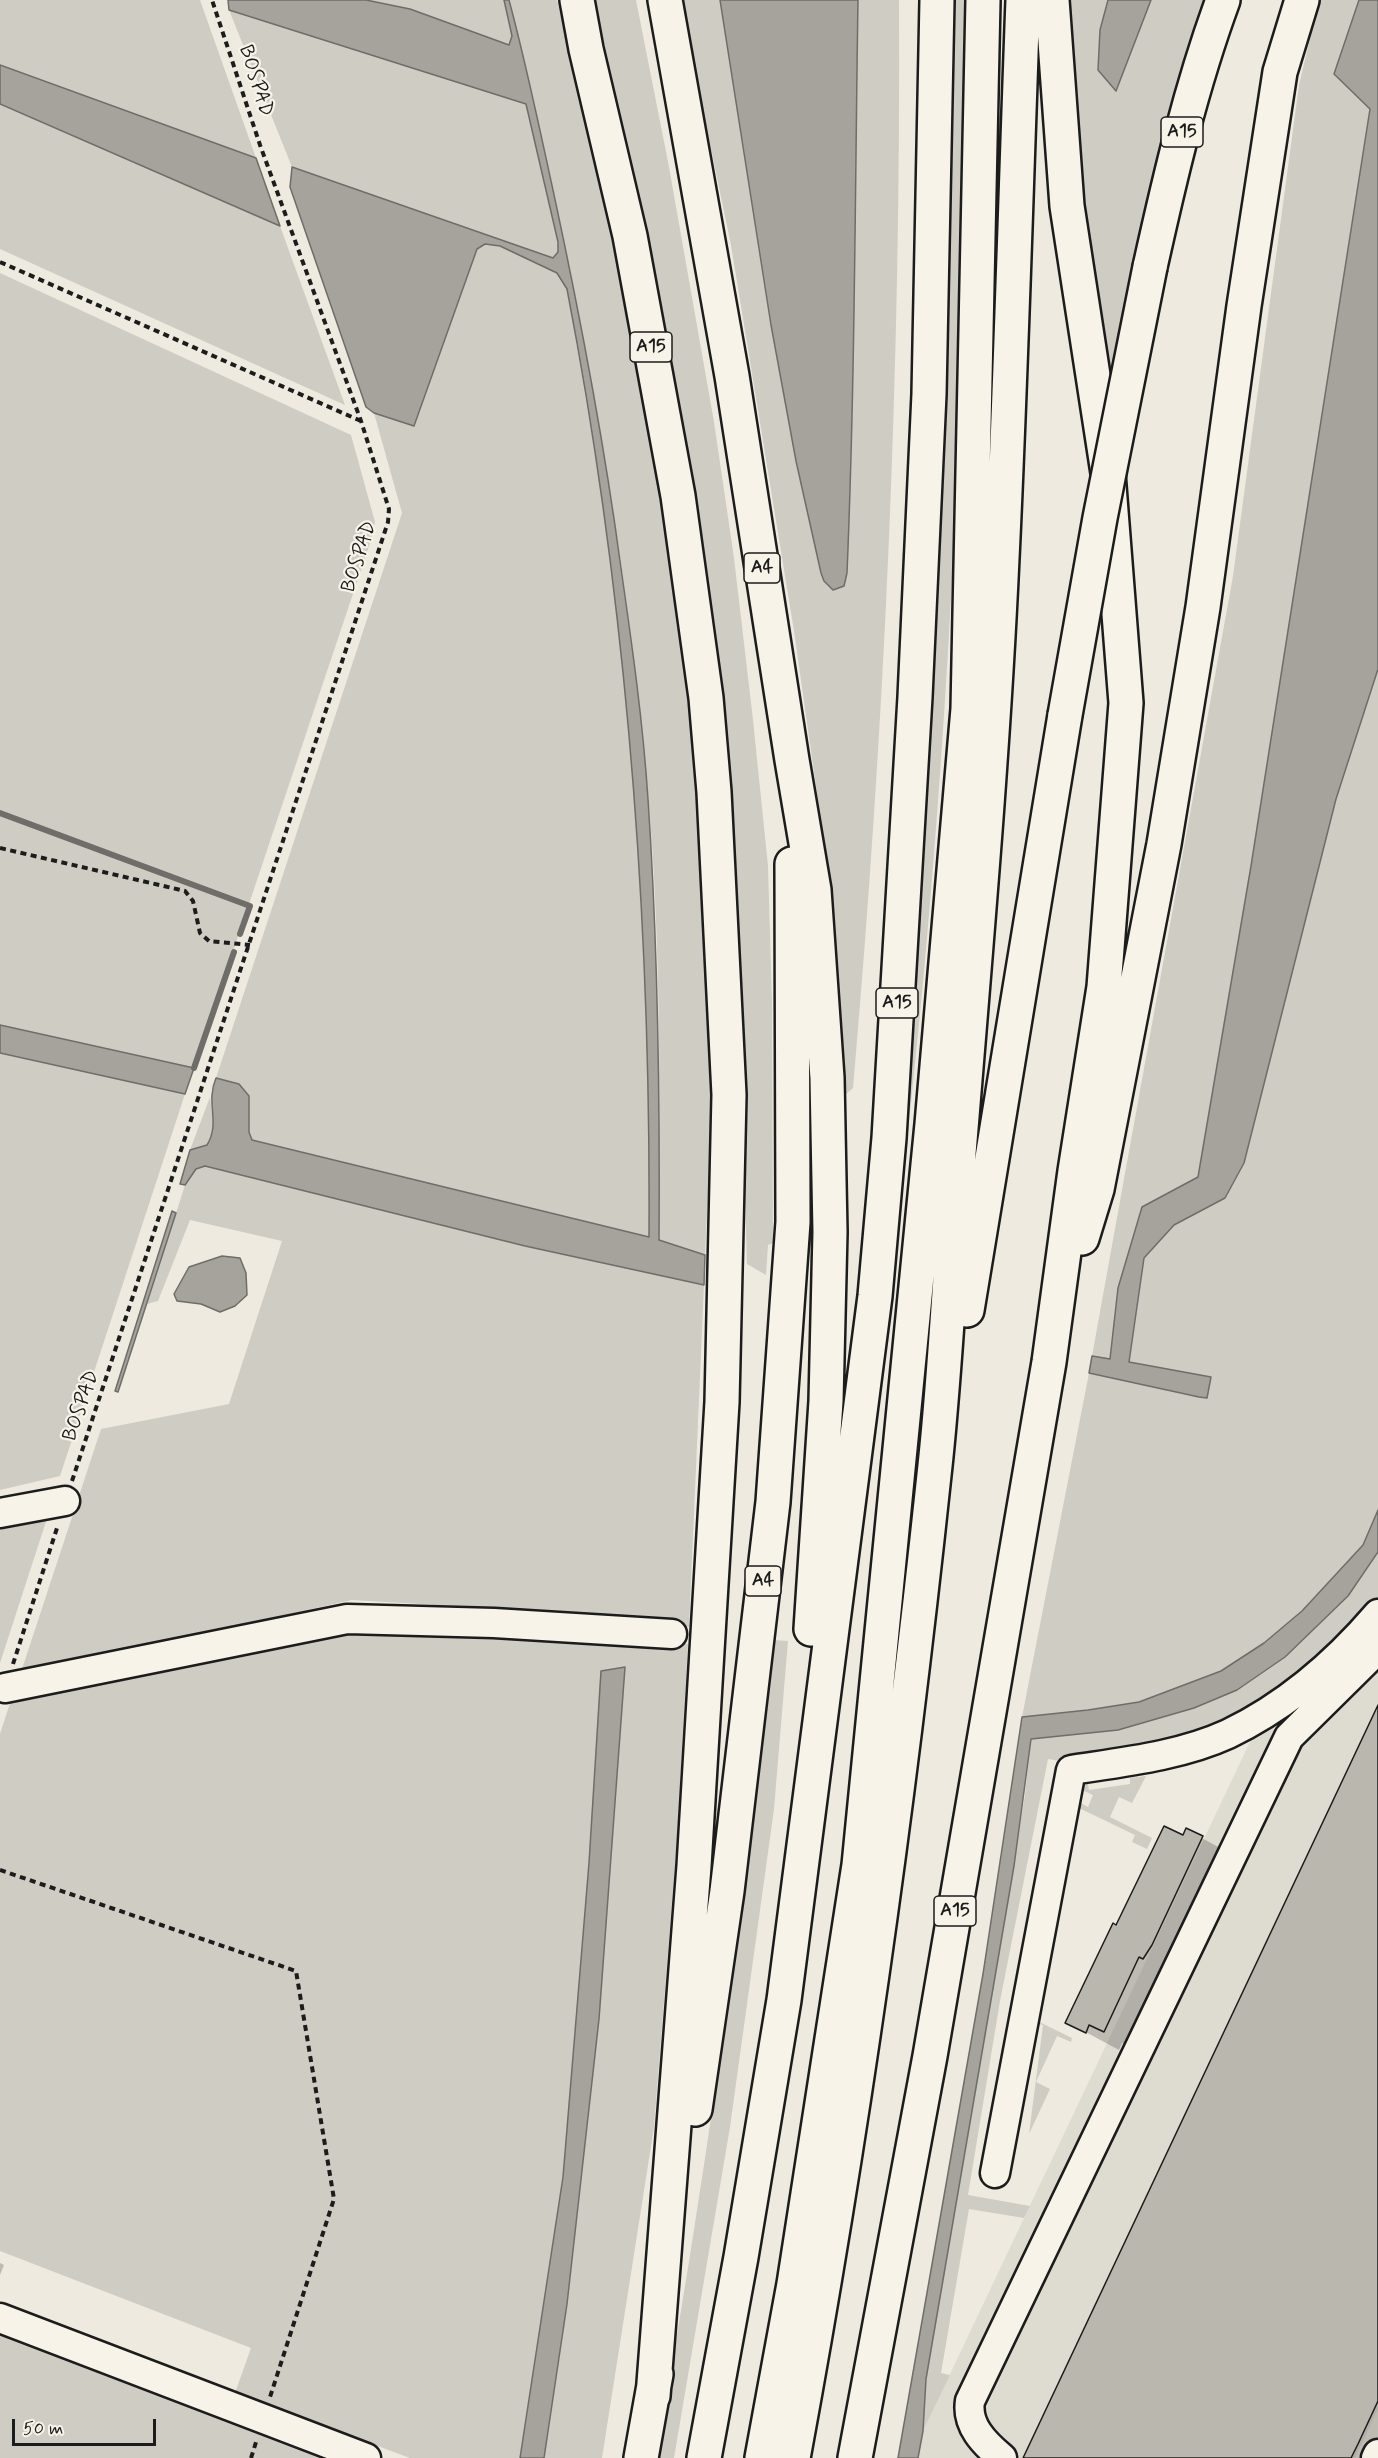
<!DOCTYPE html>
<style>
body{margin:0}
#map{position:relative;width:1378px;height:2458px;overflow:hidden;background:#eeeae0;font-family:Mynerve,sans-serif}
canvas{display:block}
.scale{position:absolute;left:12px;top:2419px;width:144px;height:27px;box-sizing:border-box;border:3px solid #1c1c1c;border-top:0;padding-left:8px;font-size:18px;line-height:21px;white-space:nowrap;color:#1c1c1c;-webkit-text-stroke:4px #f7f3e8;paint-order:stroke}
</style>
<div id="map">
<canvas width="1378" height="2458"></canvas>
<div class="scale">50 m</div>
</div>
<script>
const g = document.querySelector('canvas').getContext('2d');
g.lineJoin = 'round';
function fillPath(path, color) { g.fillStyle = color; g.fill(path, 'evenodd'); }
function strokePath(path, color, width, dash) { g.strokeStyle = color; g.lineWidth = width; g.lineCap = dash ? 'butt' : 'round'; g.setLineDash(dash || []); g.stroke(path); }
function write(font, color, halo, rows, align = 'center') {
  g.font = font + ' Mynerve,sans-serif'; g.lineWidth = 4.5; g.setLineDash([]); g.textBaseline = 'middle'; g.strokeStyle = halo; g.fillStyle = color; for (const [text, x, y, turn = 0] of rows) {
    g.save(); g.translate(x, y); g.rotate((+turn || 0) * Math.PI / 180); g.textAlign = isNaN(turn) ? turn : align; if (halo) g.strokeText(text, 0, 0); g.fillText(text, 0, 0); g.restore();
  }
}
const built = new Path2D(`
 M1378,1628V2409L1355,2458H918L923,2431L1257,1727Z`);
const green = new Path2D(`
 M0,0H200L256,158L0,65Z
 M366,0H504L512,36L509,45L410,10Z
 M509,0H557L603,196L668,518L707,884L715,1049L705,1255L659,1240C660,1092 661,941 648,793C630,594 598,397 556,202C541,135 527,67 509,0Z
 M592,0H636L669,167L714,422L734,558L753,720L768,866L772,1002L773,1243L768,1245L766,1275L747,1264L739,997Z
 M680,0H720L771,325L796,461L824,581L847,573C855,382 855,191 858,0H899C901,363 885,726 853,1088L844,1096L828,871L794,631L731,245Z
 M949,0H968C966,117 966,233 962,350C953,614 936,878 907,1140L904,1028Z
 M1058,0H1215L1116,434L1074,206Z
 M1319,0H1378V1510L1363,1545L1302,1611L1264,1643L1221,1671L1139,1702L1088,1710L1022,1717L1089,1373L1207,1398L1211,1377L1092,1356L1233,576L1299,85Z
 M229,10L526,103L558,242V252L553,258L292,167Z
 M0,104L280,226L345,405L0,249Z
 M485,244L500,246L557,273L567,289L574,329C588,415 604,501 615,588C643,802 650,1021 649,1238L251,1140L249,1132V1096L239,1084L216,1078L402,513L374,413L415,425L477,249Z
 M0,273L351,435L375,522L369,546L194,1068L0,1025Z
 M0,1053L185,1094L60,1476L0,1490Z
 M210,1097L214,1133L207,1145L190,1150Z
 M205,1166L525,1246L704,1285L689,1627L660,1625L609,1615L352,1600L27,1672L22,1669L101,1429L229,1404L282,1241L190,1220L158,1301L147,1304L185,1185L196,1169Z
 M53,1500L0,1663V1512Z
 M1378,1552V1598L1355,1625L1310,1668L1219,1726L1127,1751L1060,1761L1048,1759L1000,2001L968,2195L1030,2206L1024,2218L969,2209L941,2373L950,2375L923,2431L918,2458L923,2431L926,2379L1025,1795L1031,1739L1118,1730L1285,1657L1348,1596Z
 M331,1629L585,1635L688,1644L677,1839L654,2127L602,2458H544L567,2304L599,2019L624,1667L601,1671L589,1863L563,2177L520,2458H410L235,2393L251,2348L0,2251V1734L10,1703L80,1685Z
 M773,1640L788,1641L774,1809L730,2127L674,2458H656C704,2187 742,1914 773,1640Z
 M1087,1776L1089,1790L1130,1784V1778L1146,1776L1132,1803L1119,1797L1110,1817L1152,1838L1147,1849L1132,1842L1135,1835L1077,1807L1075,1800L1088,1807L1093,1795L1080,1789Z
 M1029,2017L1072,2038L1071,2042L1057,2036L1036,2082L1050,2089L1029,2134L1043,2025L1029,2022Z
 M0,2329L334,2458H0Z`);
const water = new Path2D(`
 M228,0H366L410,9L509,45L512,36L504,0H509C526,63 539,126 553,190C580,315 604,441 621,568C632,645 643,722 648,799C658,946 660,1093 659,1240L705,1255L704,1285L525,1246L205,1166L196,1169L185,1185L180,1184L190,1150L207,1145C221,1122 205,1104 216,1078L239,1084L249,1096V1132L252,1140L649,1237C651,918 627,601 567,289L557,273L500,246L485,244L477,249L414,426L374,413L366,407L290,187L292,167L553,258L558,252V242L526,104L229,10Z
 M720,0H858C855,191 855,382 847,573L844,586L833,590L824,581L821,573L796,461L771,325Z
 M1108,0H1151L1116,91L1098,70L1100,30Z
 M1359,0H1378V669L1336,799L1244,1163L1225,1198L1174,1225L1144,1258L1129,1362L1211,1377L1207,1398L1199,1397L1089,1373L1092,1356L1110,1359L1118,1288L1142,1207L1198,1177L1251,866L1370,109L1334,74Z
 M0,65L256,158L280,226L0,104Z
 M0,1025L194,1068L185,1094L0,1053Z
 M172,1211L176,1213L118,1392L115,1391Z
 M222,1256L240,1258L246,1273L247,1295L235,1306L220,1312L201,1304L177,1301L174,1294L189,1267Z
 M1378,1510V1552L1348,1596L1285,1657L1237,1690L1194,1708L1118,1730L1031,1739L1014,1866L926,2379L923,2431L918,2458H898L983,1974L1022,1717L1088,1710L1139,1702L1221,1671L1264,1643L1302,1611L1363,1545Z
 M625,1667L599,2019L567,2304L544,2458H520L563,2177L589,1863L601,1671Z`);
const shadow = new Path2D(`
 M1378,1708V2443L1371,2458H1029Z
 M1187,1830L1235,1856L1137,2050L1122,2043L1119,2050L1067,2022L1117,1927Z
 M0,2263L4,2265L0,2275Z`);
const stream = new Path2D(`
 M0,813L250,906L240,934
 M194,1068L234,952`);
const building = new Path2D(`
 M1378,1705V2401L1358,2444L1351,2458H1023Z
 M1164,1826L1183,1835L1186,1828L1203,1836L1152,1945L1143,1959L1139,1957L1104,2032L1089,2025L1086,2033L1065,2023L1113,1923L1116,1925Z`);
const path = new Path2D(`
 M0,262L361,421
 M0,848L185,891L193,901L200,933L209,941L250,945
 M72,1481L388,522L389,509L361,421L260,145L212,0
 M13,1664L58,1525
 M0,1870L296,1971L334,2199L270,2397
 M251,2458L257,2439`);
const minor = new Path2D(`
 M0,1513L65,1501
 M5,1688L347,1619L494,1623L672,1634
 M995,2173L1071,1770C1123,1762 1180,1756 1228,1734C1286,1706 1337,1662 1378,1614
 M0,2318L366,2458
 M1002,2458C984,2443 966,2425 970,2401L1289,1737L1378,1649
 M1376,2458L1378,2454`);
const highway = new Path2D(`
 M577,0L586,49L630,236L678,496L706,698L714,792L729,1095L722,1402L694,1866L653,2396
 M665,0L732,376L792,760L814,890L827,1078L830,1232L826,1401L811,1629
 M1150,267C1170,177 1191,87 1223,0
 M1082,1238L1097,1189L1164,844L1203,607L1244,306L1280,72L1302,0
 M967,1310L1065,715
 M695,2109L727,1891L773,1502L793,1222L792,864
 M641,2458L656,2374
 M704,2458L741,2257L784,2000L875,1296L889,1138L915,697L929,394L937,0
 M762,2458L794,2284L859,1865L932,1124L968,709L983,0
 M793,2458C853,2133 899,1804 934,1475C946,1368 950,1260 959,1153C975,955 993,757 1002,558C1011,372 1016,186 1023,0
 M855,2458L930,2056L1049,1362L1075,1171L1104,987L1126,703L1108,473L1067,206L1052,0`);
const highwayBridge = new Path2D(`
 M1065,715L1100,518L1150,267`);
const shields = [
 [1182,132,42],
 [651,347,42],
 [762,568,36],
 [897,1003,42],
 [763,1581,36],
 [955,1911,42]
];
const shieldNames = [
 ["A15",1182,132],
 ["A15",651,347],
 ["A4",762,568],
 ["A15",897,1003],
 ["A4",763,1581],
 ["A15",955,1911]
];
const streetNames = [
 ["BOSPAD",255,81,72],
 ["BOSPAD",360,557,-72],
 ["BOSPAD",82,1406,-71]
];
fillPath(built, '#dedbd1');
fillPath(green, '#cfccc3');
fillPath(water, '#a6a39d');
strokePath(water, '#6f6d69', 1.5);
fillPath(shadow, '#0003');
strokePath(stream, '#6f6d69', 6);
fillPath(building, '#bab7af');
strokePath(building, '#1c1c1c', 1.5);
strokePath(minor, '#1c1c1c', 33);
strokePath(highway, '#1c1c1c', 38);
strokePath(path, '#1c1c1c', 4, [6, 4.5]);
strokePath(minor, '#f7f3e8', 28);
strokePath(highway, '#f7f3e8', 33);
strokePath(highwayBridge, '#1c1c1c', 38, []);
strokePath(highwayBridge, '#f7f3e8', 33);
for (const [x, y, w] of shields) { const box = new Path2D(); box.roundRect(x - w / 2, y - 15, w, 30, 4.5); g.fillStyle = '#f7f3e8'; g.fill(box); strokePath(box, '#1c1c1c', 1.5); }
write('bold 18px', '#1c1c1c', null, shieldNames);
write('20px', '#1c1c1c', '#f7f3e8', streetNames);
</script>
